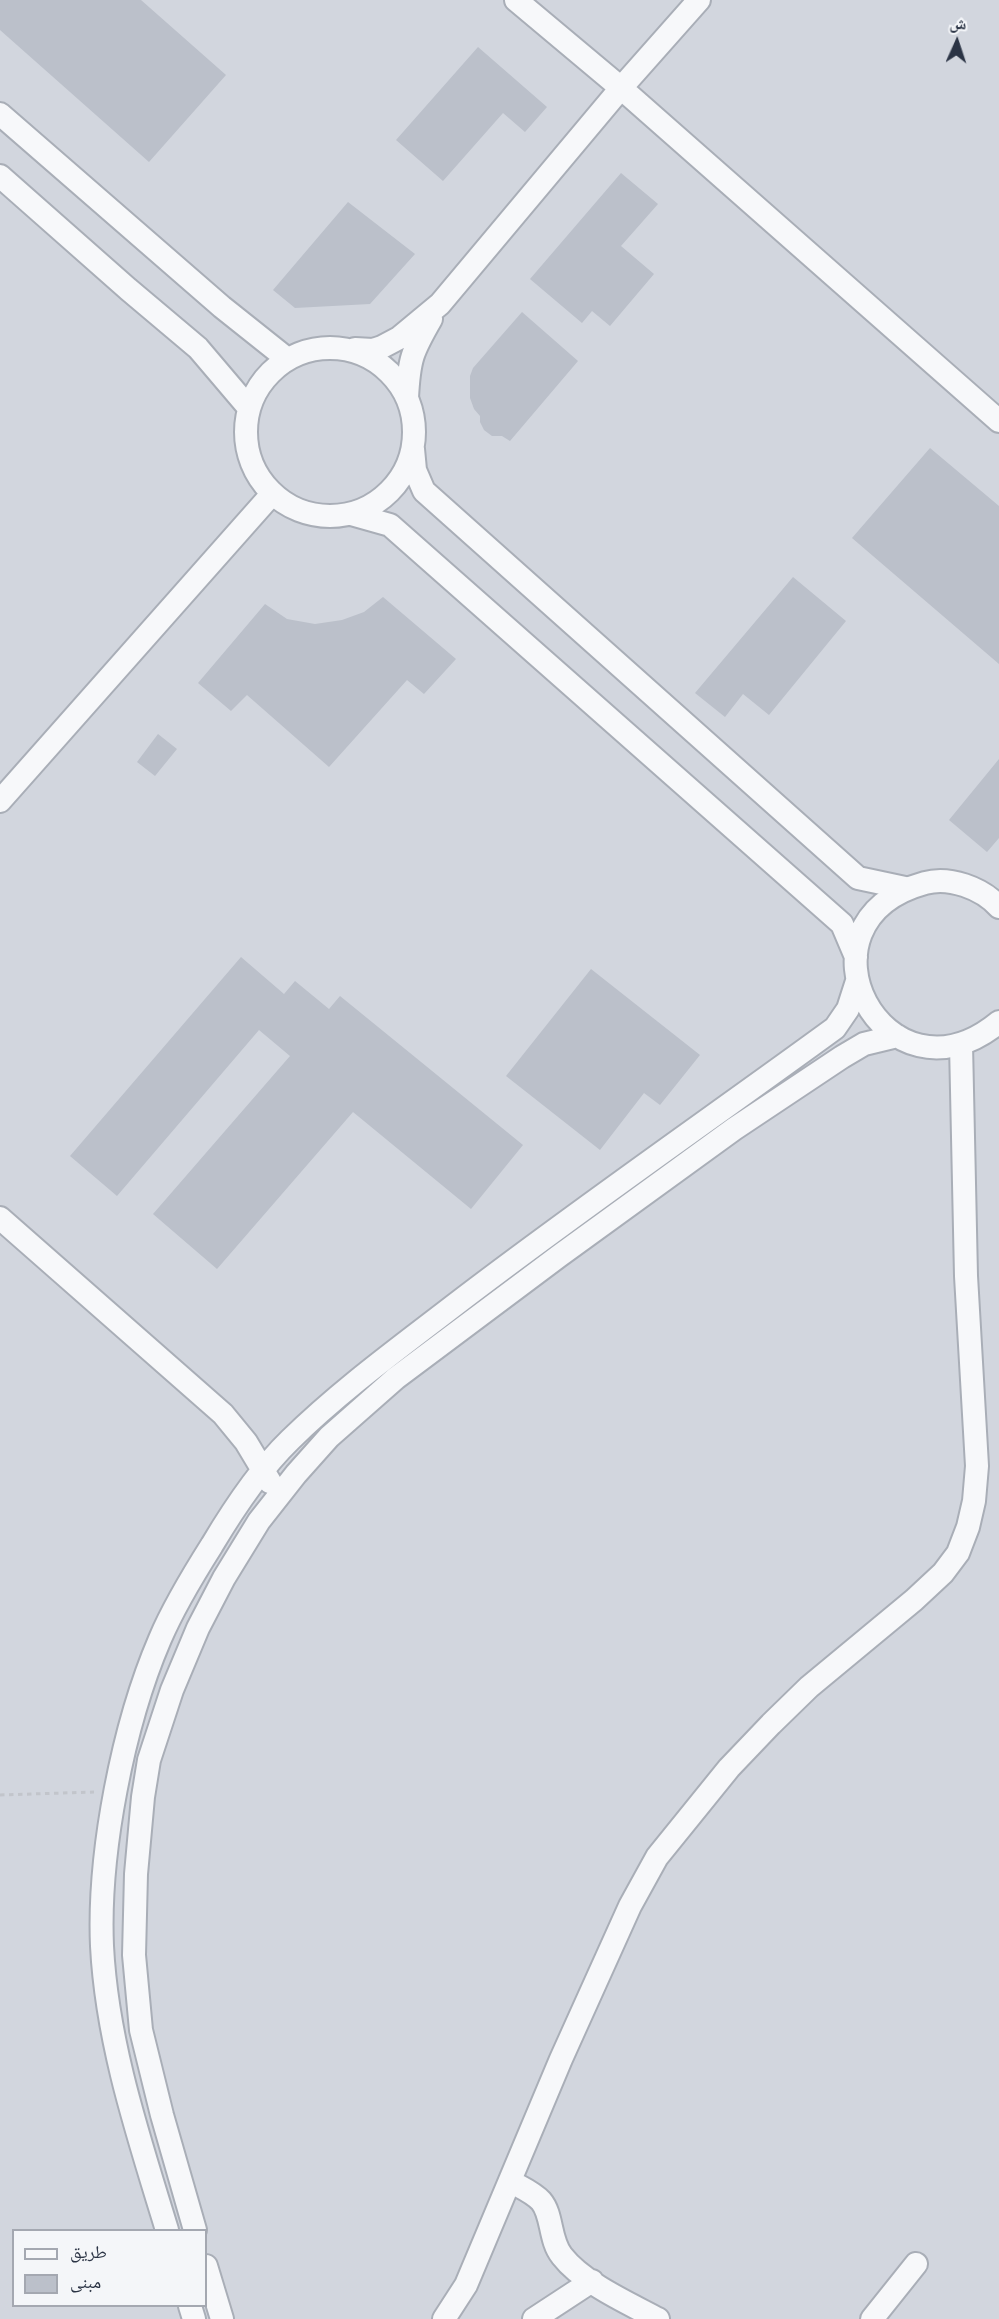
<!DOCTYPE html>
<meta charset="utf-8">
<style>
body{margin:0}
#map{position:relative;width:999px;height:2319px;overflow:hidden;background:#e4e7ec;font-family:"Nunito Sans","Noto Naskh Arabic",sans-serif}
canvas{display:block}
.legend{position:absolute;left:12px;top:2229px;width:195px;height:78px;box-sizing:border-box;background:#f4f6f9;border:2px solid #a4a8b1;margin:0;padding:8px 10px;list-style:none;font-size:18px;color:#2b3445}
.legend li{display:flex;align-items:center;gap:12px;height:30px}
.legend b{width:30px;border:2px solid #a4a8b1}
.north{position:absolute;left:927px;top:12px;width:60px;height:60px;-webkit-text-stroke:4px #f4f6f9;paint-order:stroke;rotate:3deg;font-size:16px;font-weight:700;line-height:24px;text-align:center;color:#2b3445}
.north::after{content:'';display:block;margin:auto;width:21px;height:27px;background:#2b3445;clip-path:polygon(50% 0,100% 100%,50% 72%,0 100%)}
</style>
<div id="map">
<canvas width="999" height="2319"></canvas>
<ul class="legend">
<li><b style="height:8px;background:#f7f8fa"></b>طريق</li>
<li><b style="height:16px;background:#bbc0ca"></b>مبنى</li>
</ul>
<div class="north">ش</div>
</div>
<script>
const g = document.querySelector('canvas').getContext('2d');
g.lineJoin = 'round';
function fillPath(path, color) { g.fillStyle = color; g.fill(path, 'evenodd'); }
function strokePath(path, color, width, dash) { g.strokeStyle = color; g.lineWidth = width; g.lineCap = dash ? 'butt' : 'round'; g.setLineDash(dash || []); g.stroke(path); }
const built = new Path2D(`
 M0,0H999V2319H0ZM14,2230H206V2306H14Z`);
const building = new Path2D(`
 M0,0H141L226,75L149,162L0,30Z
 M478,47L547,107L525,132L503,113L443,181L396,140Z
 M621,173L658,204L621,246L654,274L610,326L592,311L582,323L530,279Z
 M348,202L415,254L370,304L295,308L273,290Z
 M522,312L578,361L510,441L502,436H492L484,430L480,422V416L474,409L470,398V376L473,368Z
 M930,448L999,506V664L852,538Z
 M793,577L846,621L769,715L743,694L725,717L695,693Z
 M383,597L456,659L424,694L407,680L329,767L247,695L231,711L198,683L265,604L287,619L315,624L342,620L364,612Z
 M158,734L177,749L155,776L137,762Z
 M999,759V838L987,852L949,820Z
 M241,957L284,994L295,981L329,1009L340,996L523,1145L471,1209L353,1112L217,1269L153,1214L290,1056L259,1030L117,1196L70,1156Z
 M591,969L700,1055L660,1105L644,1093L600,1150L506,1076Z`);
const path = new Path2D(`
 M0,1795L94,1792`);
const minor = new Path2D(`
 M516,0L621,88L999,421
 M0,114L222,307L286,358
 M0,176L128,289L198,348L249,408
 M246 432a84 84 0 1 1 168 0a84 84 0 1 1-168 0Z
 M355,349L373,350L382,347L399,338L440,304L621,88L699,0
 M407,398C409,359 412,352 431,319
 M413,449L415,470L424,491L858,878L905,888
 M351,514L390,525L842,924L856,957
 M0,801L272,494
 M999,907C982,888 949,876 925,883C783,922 885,1116 999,1022
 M0,1218L223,1414L246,1442L270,1482
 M510,2181C520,2187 533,2192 541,2201C553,2215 549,2240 562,2256C583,2283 628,2303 658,2319
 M167,2230C139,2138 107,2044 102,1946C98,1853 123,1725 160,1639C174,1606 193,1575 212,1545C234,1508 259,1470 290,1440C341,1390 399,1348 456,1304C580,1209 709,1120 835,1028L848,1009L857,981
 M195,2230L162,2115L141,2030L134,1955L136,1874L143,1797L149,1760L172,1690L198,1628L224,1578L259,1521L296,1474L329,1437L396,1378L559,1256L734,1129L842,1057L864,1044L897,1036
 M206,2266L222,2319
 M190,2306L194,2319
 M444,2319L466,2285L561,2059L630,1906L657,1857L729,1768L771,1724L809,1687L914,1600L943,1573L958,1553L968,1527L974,1501L977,1466L966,1276L961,1044
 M534,2319L592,2281
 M872,2319L916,2264`);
fillPath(built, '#d2d6de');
fillPath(building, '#bbc0ca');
strokePath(minor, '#a9aeb7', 26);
strokePath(path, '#c2c5cb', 3, [4.5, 4.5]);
strokePath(minor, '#f7f8fa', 22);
</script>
